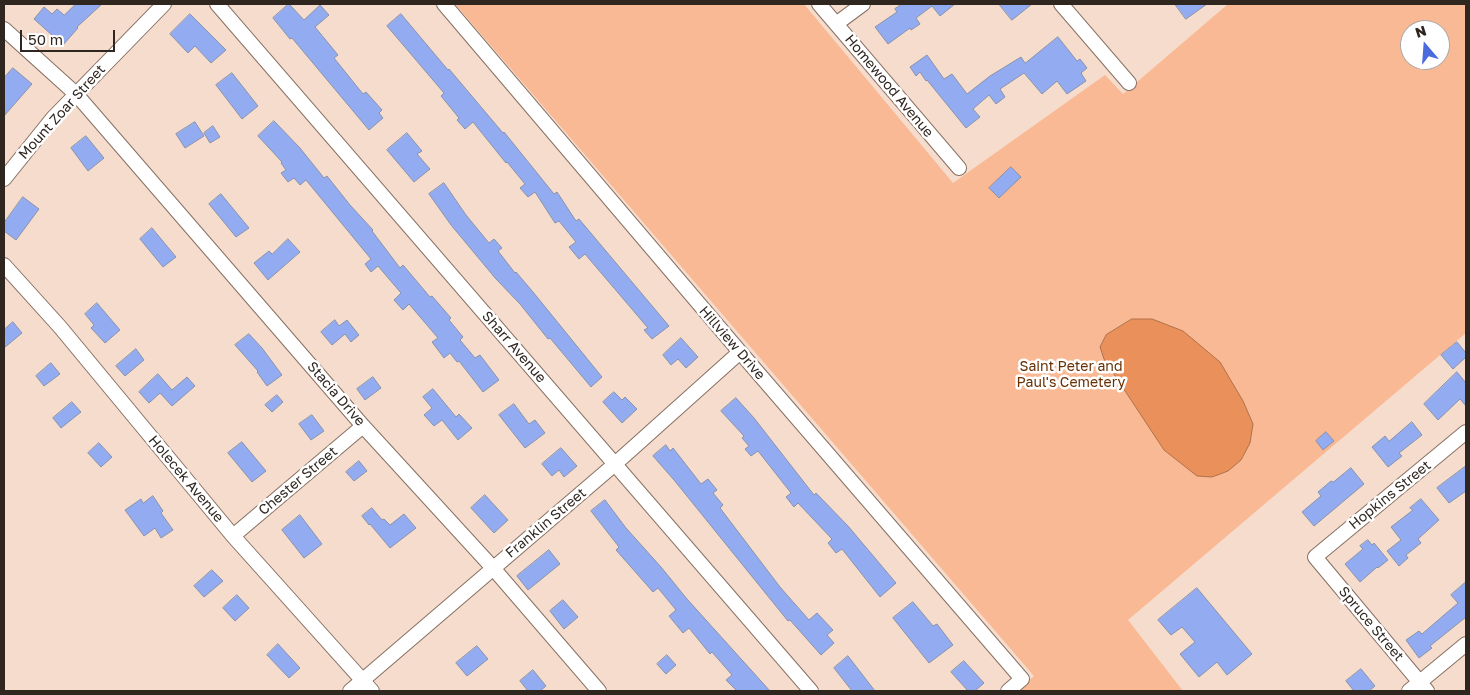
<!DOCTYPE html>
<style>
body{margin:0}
#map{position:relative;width:1470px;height:695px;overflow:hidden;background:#f6dccd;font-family:"Golos Text",sans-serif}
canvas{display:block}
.frame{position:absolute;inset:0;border:5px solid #2f2620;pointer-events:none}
.north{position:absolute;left:1400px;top:20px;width:50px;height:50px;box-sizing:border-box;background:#fff;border:1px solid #aca8a6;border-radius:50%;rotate:342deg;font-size:14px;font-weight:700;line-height:20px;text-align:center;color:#2f2620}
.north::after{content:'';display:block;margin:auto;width:18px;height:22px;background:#4a6bde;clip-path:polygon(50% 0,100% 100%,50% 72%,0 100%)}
.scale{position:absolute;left:20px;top:30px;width:95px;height:22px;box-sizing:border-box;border:2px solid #2f2620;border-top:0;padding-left:6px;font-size:15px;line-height:18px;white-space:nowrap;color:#2f2620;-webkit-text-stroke:4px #fff;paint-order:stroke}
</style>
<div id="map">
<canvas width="1470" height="695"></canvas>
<div class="frame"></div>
<div class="north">N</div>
<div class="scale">50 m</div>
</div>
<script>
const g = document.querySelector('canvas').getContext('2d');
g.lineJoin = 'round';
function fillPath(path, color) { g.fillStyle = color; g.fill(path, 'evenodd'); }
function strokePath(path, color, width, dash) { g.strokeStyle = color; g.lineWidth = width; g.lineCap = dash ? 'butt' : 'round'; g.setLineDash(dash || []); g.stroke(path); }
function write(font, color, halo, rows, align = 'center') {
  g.font = font + ' "Golos Text",sans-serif'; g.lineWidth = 5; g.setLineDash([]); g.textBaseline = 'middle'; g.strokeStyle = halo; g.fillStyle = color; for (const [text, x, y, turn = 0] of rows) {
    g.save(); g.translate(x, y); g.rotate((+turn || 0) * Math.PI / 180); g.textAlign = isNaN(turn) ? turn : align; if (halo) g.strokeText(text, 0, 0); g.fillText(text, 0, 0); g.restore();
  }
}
const green = new Path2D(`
 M455,4H804L953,183L1105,75L1123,94L1228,4H1466V333L1128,620L1183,691H1017L1034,676ZM1410,30H1440V60H1410Z`);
const water = new Path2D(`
 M1132,319H1152L1183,331L1220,362L1243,401L1253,424L1250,443L1241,460L1228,471L1212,477L1197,476L1164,450L1104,359L1100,347L1106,335Z`);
const building = new Path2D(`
 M76,4H102L77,27L78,28L63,45L34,19L44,7L52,14L57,9L64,15Z
 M289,4L304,20L320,5L329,15L315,27L338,55L334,58L363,94L366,92L382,110L379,113L383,118L369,130L292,38L290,39L273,18Z
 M902,4H955L940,16L932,6L916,18L920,24L911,30L910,28L888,44L875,27L897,12L895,9Z
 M999,4H1032L1012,20Z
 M1175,4H1207L1186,19Z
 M190,14L226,50L211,63L195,46L188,53L170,34Z
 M401,14L448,70L449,69L503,133L504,132L554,194L557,192L576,221L579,219L669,326L652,339L644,330L648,328L585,254L579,259L569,247L576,242L559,221L555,223L535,192L528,197L520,188L525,184L507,162L506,163L473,122L465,129L457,120L459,118L441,96L444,93L387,26Z
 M1058,37L1077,61L1080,59L1087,68L1081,73L1086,81L1067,94L1057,81L1042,94L1024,73L1000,89L1005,97L996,104L989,95L973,109L980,117L966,128L927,80L926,81L920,72L916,76L910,67L927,55L944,79L952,74L967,94L990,76L1021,57L1025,63Z
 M13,68L32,84L4,116V78Z
 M232,73L258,106L242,119L216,85Z
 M274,121L300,148L324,178L327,176L350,205L373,230L372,231L400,268L403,265L430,297L432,296L451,318L449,320L463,337L460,340L475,358L480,355L499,380L483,392L459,361L457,362L450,353L444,358L432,342L438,338L409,304L403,310L394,300L401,293L378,266L371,272L365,264L371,259L306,180L300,185L294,178L288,182L281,173L286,170L281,163L282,162L258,136Z
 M195,122L204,136L185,148L176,134Z
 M213,126L220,137L210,143L204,133Z
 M407,133L422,151L417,154L430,169L414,182L387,150Z
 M86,136L104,158L88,171L71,148Z
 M1011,167L1021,177L999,198L989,188Z
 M444,183L466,215L489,243L494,239L502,248L498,251L515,273L516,272L533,292L602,377L591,387L550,338L548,339L520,304L496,279L451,225L429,194Z
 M221,194L249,228L236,237L209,204Z
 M23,197L39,209L16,240L4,231V223Z
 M152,228L176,257L163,267L140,239Z
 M288,239L300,252L268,280L254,263L269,251L272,254Z
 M97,303L120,330L105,343L91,328L94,325L85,314Z
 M335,320L339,326L347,320L359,335L351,342L345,334L332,345L321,332Z
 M13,322L22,333L4,348V330Z
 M249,334L262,348L282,375L267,386L257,372L258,371L235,345Z
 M681,338L698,357L686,368L678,359L671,365L663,355Z
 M1457,342L1466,353V357L1453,369L1441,355Z
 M136,349L144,360L125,376L116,366Z
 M51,363L60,374L44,386L36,376Z
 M1457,372L1466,383V406L1460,399L1438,420L1424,404Z
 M158,374L172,390L187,377L195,386L172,406L160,393L149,403L139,392Z
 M373,377L381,388L365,400L357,389Z
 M433,389L456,417L459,414L472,428L458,440L442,420L434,426L424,415L432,408L423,397Z
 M614,392L622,400L625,397L637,409L622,423L603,402Z
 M277,395L283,402L272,412L265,405Z
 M736,398L754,418L814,495L816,493L848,526L896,583L880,597L842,549L836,553L828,543L832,539L798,503L794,507L786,497L791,493L758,451L751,456L745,449L749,446L742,438L744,436L721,411Z
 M72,402L81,412L61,428L53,418Z
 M514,404L529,424L535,420L545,433L525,448L499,415Z
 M312,415L324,431L311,440L299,424Z
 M1412,422L1422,435L1399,453L1402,456L1388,467L1372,447L1385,436L1389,441Z
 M1326,432L1334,441L1323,450L1316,441Z
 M242,442L266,471L252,482L228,453Z
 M99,443L112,457L101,467L88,453Z
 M666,445L670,451L673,448L701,484L708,479L717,490L713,493L723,505L720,508L780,587L809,620L817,613L833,630L827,635L834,643L821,655L790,620L788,621L674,480L653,456Z
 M561,448L577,466L564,477L559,470L552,476L542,464Z
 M359,461L367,471L354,481L346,472Z
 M1466,466V491L1449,503L1437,488Z
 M1351,468L1364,484L1314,526L1302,512L1321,496L1318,492L1331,481L1333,482Z
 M485,495L508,520L494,533L471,508Z
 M153,496L163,511L161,513L173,530L161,538L155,528L144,536L125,510L141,499L143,503Z
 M1421,499L1439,520L1418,539L1421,543L1406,555L1408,558L1399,566L1387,551L1401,540L1391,527L1413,510L1410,508Z
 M605,500L626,528L661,567L687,599L770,691H737L726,680L732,675L712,652L710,654L689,628L683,633L669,616L676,610L658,588L653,592L616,550L619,547L591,511Z
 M372,508L382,520L384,519L390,525L404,514L416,528L390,548L370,524L369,525L362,516Z
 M300,515L322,544L304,558L282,530Z
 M1368,540L1372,545L1374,543L1388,560L1378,568L1377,567L1360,582L1345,564L1363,549L1360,546Z
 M549,550L560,564L528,590L517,576Z
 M212,570L223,581L204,597L194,586Z
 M1466,582V617L1430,646L1432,648L1419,658L1406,640L1419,631L1422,634L1458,603L1451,595Z
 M1197,588L1252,654L1227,675L1217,662L1199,677L1180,654L1195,642L1182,627L1171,635L1158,620Z
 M237,595L249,608L235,621L223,608Z
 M563,600L578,617L564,629L550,611Z
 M913,602L933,626L937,624L953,645L929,663L893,618Z
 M278,644L300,668L289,678L267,655Z
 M477,646L488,659L467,676L456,663Z
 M667,655L676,665L666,674L657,664Z
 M848,656L875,691H852L834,668Z
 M964,661L984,683L975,691H968L951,672Z
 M1361,669L1375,686L1369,691H1354L1346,681Z
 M533,670L546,686L540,691H528L520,681Z`);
const street = new Path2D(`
 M217,4L811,691
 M444,4L740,352L1022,679L1008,691
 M819,4L959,168
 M1061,4L1129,83
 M836,24L863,4
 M4,29L76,94L363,426L493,568L599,691
 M4,179L53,118L164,4
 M4,265L60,327L233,536L372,691
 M233,536L363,426
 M350,691L615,464L740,352
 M1409,691L1466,644
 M1427,691L1315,557L1466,432`);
const streetNames = [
 ["Homewood Avenue",889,86,50],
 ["Mount Zoar Street",62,112,-48],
 ["Hillview Drive",732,343,49],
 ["Sharr Avenue",514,347,49],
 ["Stacia Drive",336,394,49],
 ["Holecek Avenue",186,479,50],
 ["Chester Street",298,481,-40],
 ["Hopkins Street",1390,495,-39],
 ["Franklin Street",546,523,-40],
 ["Spruce Street",1371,624,50]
];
const parkNames = [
 ["Saint Peter and",1071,367],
 ["Paul's Cemetery",1071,383]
];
fillPath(green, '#f9b994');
fillPath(water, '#ea915b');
strokePath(water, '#b27149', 1);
fillPath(building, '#93acf1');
strokePath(building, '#8992a8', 1);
strokePath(street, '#877063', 16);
strokePath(street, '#fff', 14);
write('14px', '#2f2620', '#fff', streetNames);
write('14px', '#683004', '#fff', parkNames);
</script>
